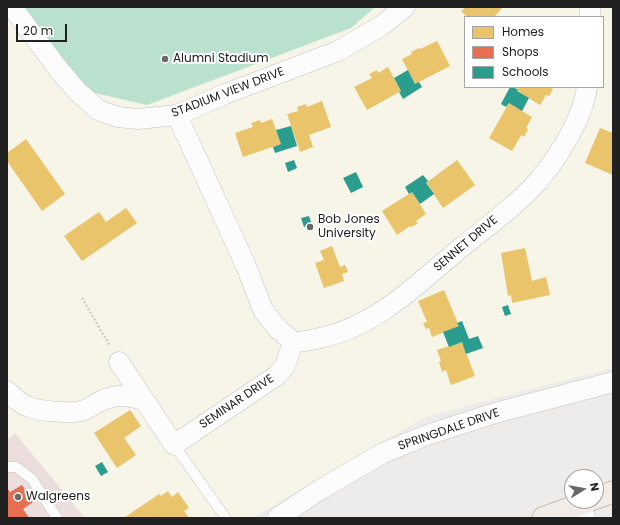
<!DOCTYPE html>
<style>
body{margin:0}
#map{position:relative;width:620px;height:525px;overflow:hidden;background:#eeecea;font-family:Poppins,sans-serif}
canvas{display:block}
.frame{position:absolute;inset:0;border:8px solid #212121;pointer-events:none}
.legend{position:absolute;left:464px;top:16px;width:140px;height:72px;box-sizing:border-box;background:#fff;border:1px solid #a6a6a6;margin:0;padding:5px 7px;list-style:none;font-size:12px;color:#212121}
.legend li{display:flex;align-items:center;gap:8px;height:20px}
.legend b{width:20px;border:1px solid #a6a6a6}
.north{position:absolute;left:564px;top:469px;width:40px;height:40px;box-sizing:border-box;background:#fff;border:1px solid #a6a6a6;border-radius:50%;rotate:79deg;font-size:11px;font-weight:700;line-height:16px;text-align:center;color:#212121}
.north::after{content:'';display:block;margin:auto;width:14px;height:18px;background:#696867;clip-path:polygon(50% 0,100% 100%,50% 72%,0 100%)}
.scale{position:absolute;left:16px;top:24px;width:51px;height:18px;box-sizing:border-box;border:2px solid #212121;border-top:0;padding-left:5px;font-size:12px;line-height:14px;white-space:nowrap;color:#212121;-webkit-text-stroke:3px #fff;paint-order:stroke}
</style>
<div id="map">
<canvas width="620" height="525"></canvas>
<div class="frame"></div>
<ul class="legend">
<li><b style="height:11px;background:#e9c46a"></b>Homes</li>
<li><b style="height:11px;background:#e76f51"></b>Shops</li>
<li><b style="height:11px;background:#2a9d8f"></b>Schools</li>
</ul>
<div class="north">N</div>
<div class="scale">20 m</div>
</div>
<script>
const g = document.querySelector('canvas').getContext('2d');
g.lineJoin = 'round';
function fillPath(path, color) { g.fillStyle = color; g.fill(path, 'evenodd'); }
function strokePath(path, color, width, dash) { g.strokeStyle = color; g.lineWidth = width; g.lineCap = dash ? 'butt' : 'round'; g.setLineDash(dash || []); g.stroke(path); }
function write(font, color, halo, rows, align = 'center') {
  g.font = font + ' Poppins,sans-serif'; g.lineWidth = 4; g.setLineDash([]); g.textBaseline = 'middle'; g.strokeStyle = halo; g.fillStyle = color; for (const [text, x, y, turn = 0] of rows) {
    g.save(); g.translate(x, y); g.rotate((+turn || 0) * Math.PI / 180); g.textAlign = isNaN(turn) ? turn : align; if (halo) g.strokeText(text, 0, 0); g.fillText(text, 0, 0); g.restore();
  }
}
const commercial = new Path2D(`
 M15,433L85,518H7V440Z`);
const education = new Path2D(`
 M7,7H613V368L427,416L252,518H85L15,433L7,440ZM465,17H603V87H465Z`);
const pitch = new Path2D(`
 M25,7H375L351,28L147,105L82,90Z`);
const homes = new Path2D(`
 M466,7H503L494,17H467L461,11Z
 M437,41L450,66L415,84L402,59L412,54L411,52L419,48L420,49Z
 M388,67L401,91L367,110L354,87L372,78L369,74L377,70L378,73Z
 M519,87H549L553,89L549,96L546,95L540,105L517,91Z
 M322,101L331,127L309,135L313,147L300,152L287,114L298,111L297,107L306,104L307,107Z
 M509,103L532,117L526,128L528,129L524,137L521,135L512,151L489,138Z
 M272,119L281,144L243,157L235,133L253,127L251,123L260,120L261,123Z
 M600,128L613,133V175L585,163Z
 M26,139L65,194L42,211L7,161V153Z
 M457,160L475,185L443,208L426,183Z
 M412,192L426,214L416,221L418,223L412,227L410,226L397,235L382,211Z
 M126,208L137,223L82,261L64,236L99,212L106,222Z
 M332,246L340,267L345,265L348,272L342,274L344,281L324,288L315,263L324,260L320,251Z
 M525,248L532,281L546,277L550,295L512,303L511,295L508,296L501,253Z
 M444,290L459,326L432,337L429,328L426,329L423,323L427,322L418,301Z
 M462,342L475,376L451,385L446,370L442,372L439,362L441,361L437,350Z
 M130,410L141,426L124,438L136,455L117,468L94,433Z
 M168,491L172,497L178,492L189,508L184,511L189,518H124L159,494L161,496Z`);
const shops = new Path2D(`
 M22,485L33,502L23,509L29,518H7V488L10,492Z`);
const schools = new Path2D(`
 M408,70L415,84L419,82L422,87L403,99L399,92L401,91L394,78Z
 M510,87L518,89L517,91L529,98L522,111L509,103L506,107L501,104Z
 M291,126L297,146L275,153L273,147L281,144L276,130Z
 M294,160L297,168L288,172L285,163Z
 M356,172L363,187L351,193L343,178Z
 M423,175L428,181L426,183L434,194L420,204L412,192L409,194L405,187Z
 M309,216L312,225L304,227L301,218Z
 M508,305L511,314L505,316L502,307Z
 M462,321L469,339L478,336L483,348L466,354L462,342L449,347L443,332L459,326L457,323Z
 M102,462L108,472L101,476L95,466Z`);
const path = new Path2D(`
 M82,298L110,346`);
const service = new Path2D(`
 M174,445L225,517
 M7,467H16L32,479L57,518`);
const minor = new Path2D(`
 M12,7L56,66L77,91L98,110L118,117L138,119L177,115L225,94L338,51L381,26L405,7
 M590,7V17
 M293,342C303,342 311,340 320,338C378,326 419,282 463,246C489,225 517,205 539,180C559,156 583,118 587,87
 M119,362L174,445L276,376L285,366L293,342L277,328L263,310L246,266L177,115
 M7,391C14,398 20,404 29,407C38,411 72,414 81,411C89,409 96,403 103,400C118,393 131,396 145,401
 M580,504L585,518
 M277,518L321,489L383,453L427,435L495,413L613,382`);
const primary = new Path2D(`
 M596,498L613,492
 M543,518L589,501`);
const markers = [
 [165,59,4,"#696867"],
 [310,227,4,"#696867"],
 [18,497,4,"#696867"]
];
const poiNames = [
 ["Alumni Stadium",173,59],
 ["Bob Jones",318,220],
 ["University",318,234],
 ["Walgreens",26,497]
];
const streetNames = [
 ["STADIUM VIEW DRIVE",228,93,-21],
 ["SENNET DRIVE",466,244,-40],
 ["SEMINAR DRIVE",237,402,-34],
 ["SPRINGDALE DRIVE",449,430,-19]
];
fillPath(commercial, '#ebdedd');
fillPath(education, '#f6f5e7');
fillPath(pitch, '#b9e1ce');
fillPath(homes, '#e9c46a');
fillPath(shops, '#e76f51');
fillPath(schools, '#2a9d8f');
strokePath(service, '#c4c3c2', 11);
strokePath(minor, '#c4c3c2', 21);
strokePath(primary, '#a39988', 23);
strokePath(path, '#d6cac9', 2.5, [2, 2]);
strokePath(service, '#fcfcfc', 10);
strokePath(minor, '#fcfcfc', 20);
strokePath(primary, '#f1ece7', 22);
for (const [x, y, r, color] of markers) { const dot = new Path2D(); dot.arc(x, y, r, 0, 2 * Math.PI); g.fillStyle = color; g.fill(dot); strokePath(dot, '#fff', 1.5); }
write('12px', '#212121', '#fff', poiNames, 'left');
write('12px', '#212121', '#fff', streetNames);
</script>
